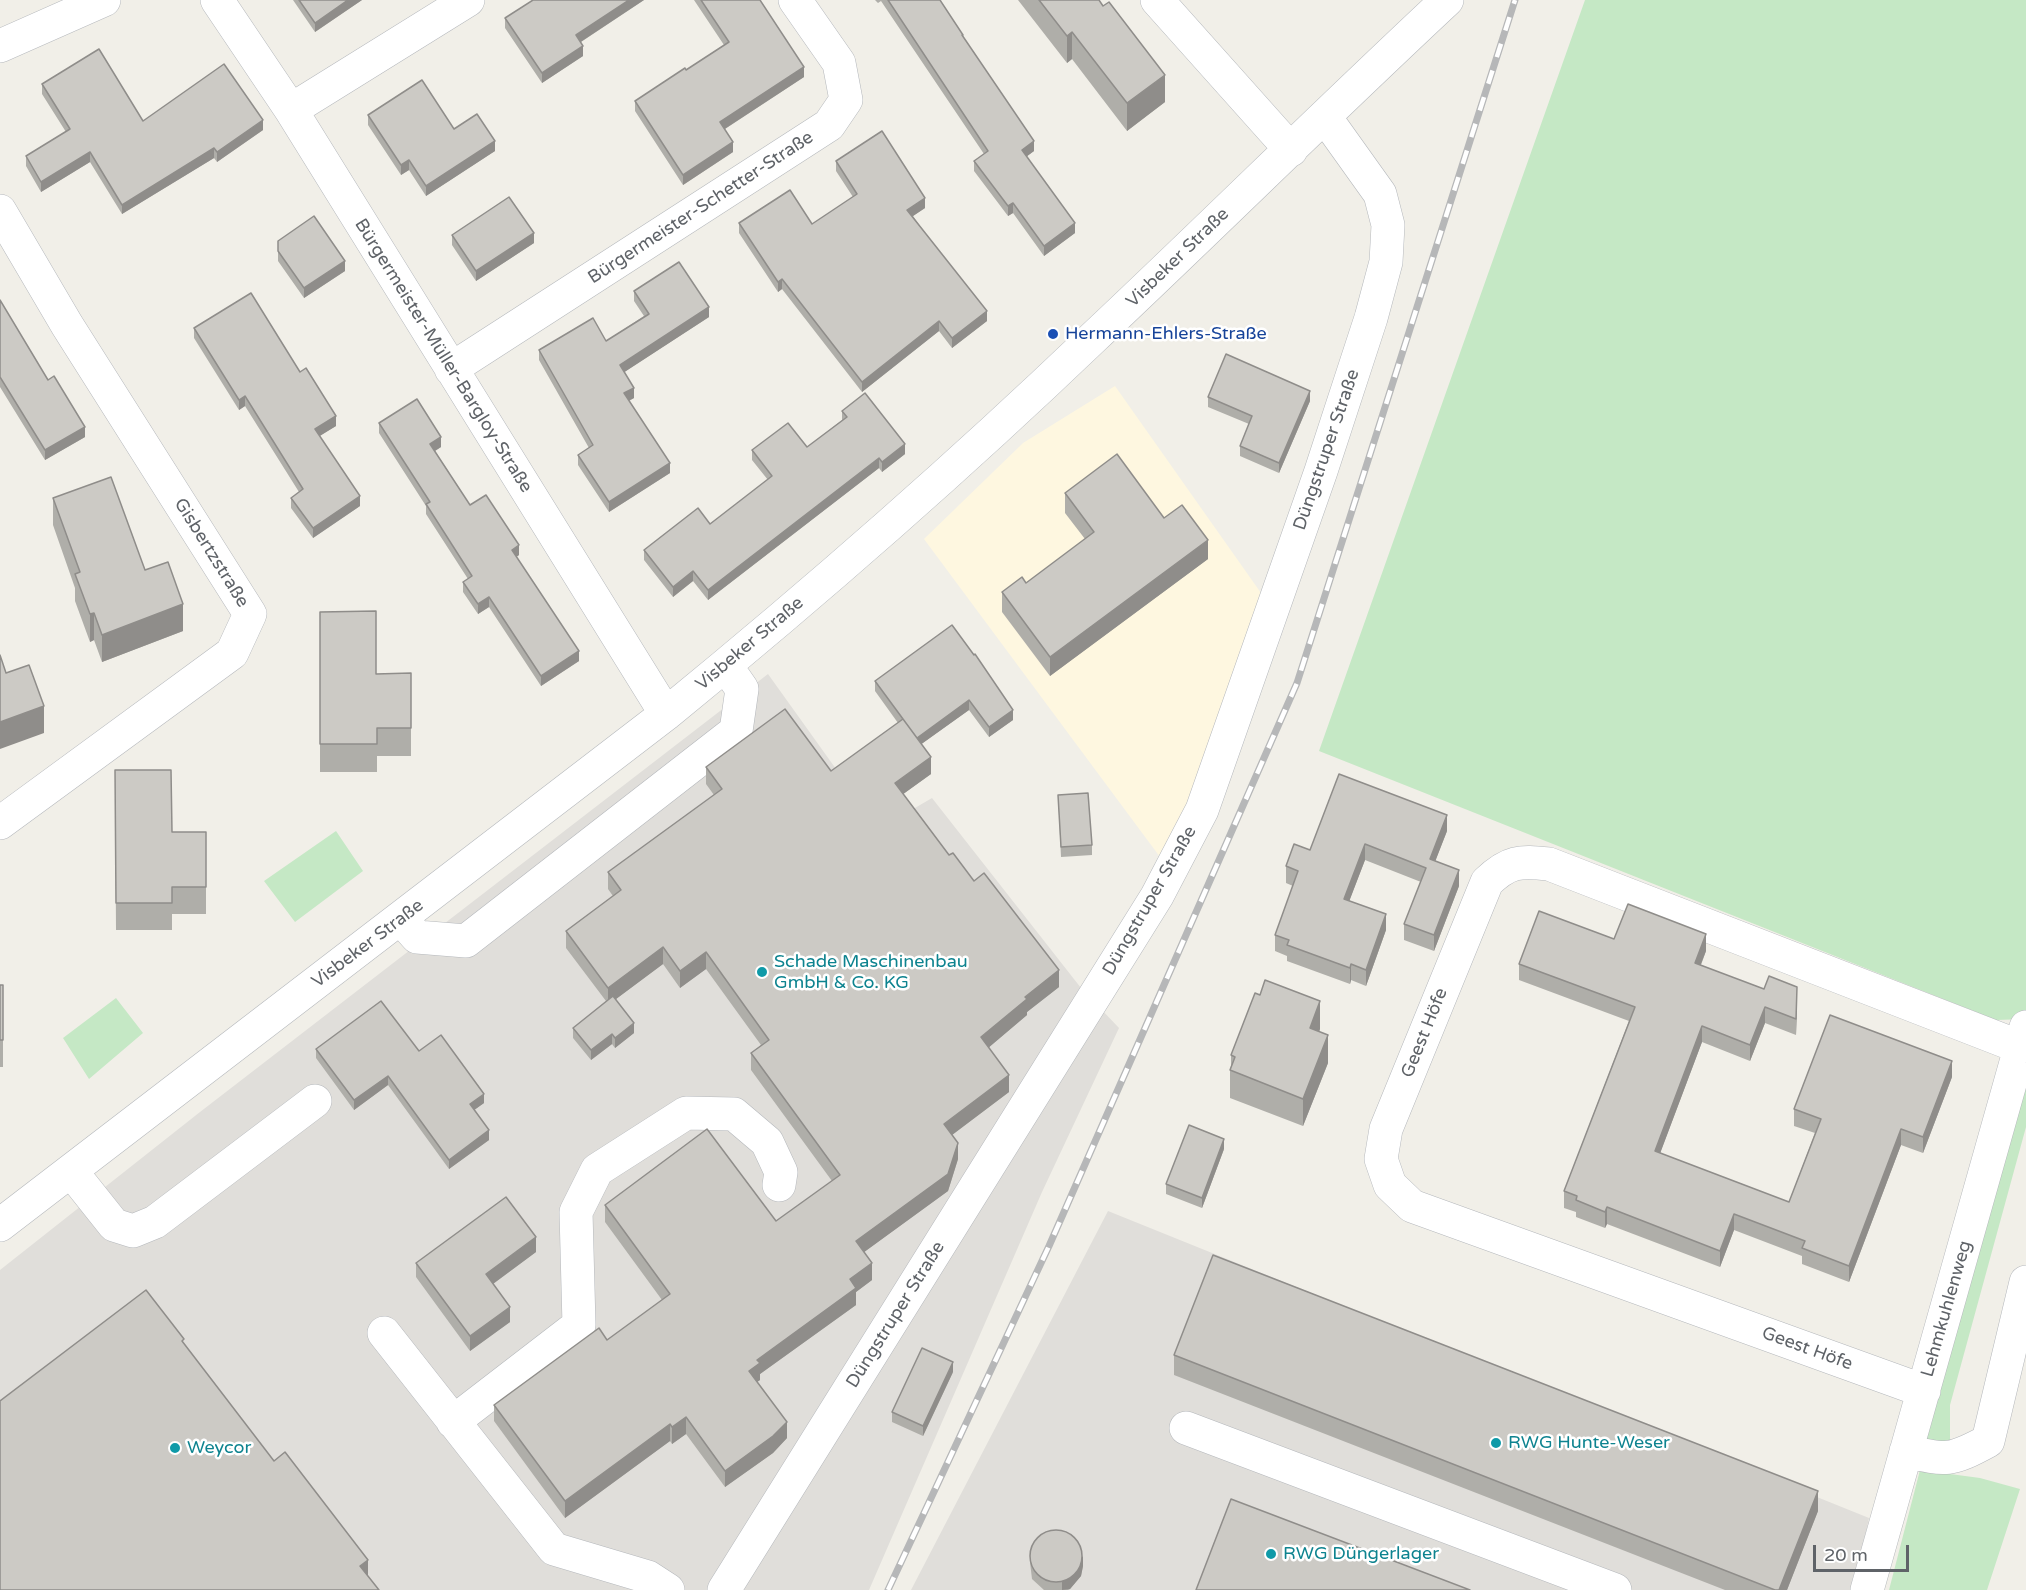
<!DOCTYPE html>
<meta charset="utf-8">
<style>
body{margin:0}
#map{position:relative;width:2026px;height:1590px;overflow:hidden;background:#f1efe8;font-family:"Varela Round",sans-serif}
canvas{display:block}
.scale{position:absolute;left:1813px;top:1545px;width:96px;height:27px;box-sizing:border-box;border:3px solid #5f6368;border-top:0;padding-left:8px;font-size:18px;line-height:21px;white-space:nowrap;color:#5f6368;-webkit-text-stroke:4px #fff;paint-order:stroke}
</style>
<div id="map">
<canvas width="2026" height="1590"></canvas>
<div class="scale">20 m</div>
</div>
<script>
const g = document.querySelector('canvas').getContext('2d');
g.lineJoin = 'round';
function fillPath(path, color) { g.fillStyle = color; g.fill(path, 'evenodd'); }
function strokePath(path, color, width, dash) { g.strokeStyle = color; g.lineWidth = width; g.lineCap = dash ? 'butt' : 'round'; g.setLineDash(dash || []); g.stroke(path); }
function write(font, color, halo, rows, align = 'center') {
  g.font = font + ' "Varela Round",sans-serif'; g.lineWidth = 5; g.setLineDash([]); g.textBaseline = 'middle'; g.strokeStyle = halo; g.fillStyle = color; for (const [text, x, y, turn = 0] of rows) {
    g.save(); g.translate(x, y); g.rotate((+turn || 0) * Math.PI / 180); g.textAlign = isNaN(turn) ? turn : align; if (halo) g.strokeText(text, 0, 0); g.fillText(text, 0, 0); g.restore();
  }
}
const commercial = new Path2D(`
 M1115,386L1261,593L1192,805L1160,857L924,539L1023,443Z`);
const industrial = new Path2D(`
 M768,674L879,829L932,798L1081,988L1119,1028L1042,1192L869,1590H0V1270L200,1112Z
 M1108,1211L1869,1518L1854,1590H911Z`);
const green = new Path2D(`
 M1585,0H2026V1019L1996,1020L1319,751Z
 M336,831L363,871L295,922L264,881Z
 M116,998L143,1033L89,1079L63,1038Z
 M2026,1076V1127L1950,1405V1452L1921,1446Z
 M1920,1470L1980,1478L2020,1489L1987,1590H1889Z`);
const minor = new Path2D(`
 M217,0L291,110L666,714
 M1157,0L1291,150
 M0,46L104,0
 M291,110L468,0
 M0,211L67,325L250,614L232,653L0,823
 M451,369L829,125L846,100L839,63L795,0
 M401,919L417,937L466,941L736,731L742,689L726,666
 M71,1171L114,1225L133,1231L155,1222L315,1101
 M0,1225L666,714C813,594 956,469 1093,338C1212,226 1328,111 1447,0
 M384,1333L554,1549L648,1577L668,1590
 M1924,1391L1412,1206L1390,1185L1381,1159L1386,1129L1487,882C1509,861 1519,861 1549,864L2020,1047
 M453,1422L579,1325L576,1212L597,1170L686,1113L734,1114L767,1142L781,1172L779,1185
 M1186,1428L1615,1590
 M1906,1451C1947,1461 1951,1461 1988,1441L2026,1282
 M724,1590L1157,896L1202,810L1321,471L1371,318L1386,262L1388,225L1380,194L1325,117
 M1867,1590L2026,1027`);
const rail = new Path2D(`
 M888,1590L1049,1246L1297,683L1515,0`);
const wall = new Path2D(`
 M293,0H362L315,32Z
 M533,0H644L581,42L583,56L542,83L505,28V18Z
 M694,0H760L804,77L725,129L733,152L683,185L635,111V101L686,70L724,45Z
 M875,0H940L1034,151L1027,156L1075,233L1044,256L1013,213L1008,216L974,171V161L984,154L881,1L878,3Z
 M1018,0H1099L1165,102L1127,131L1072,59L1067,63Z
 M42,84L143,121L263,130L217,162L214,158L122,214L90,162L41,192L26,166V156L66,132L42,94Z
 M368,115L495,151L426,196L409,170L401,175L368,125Z
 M836,161L925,208L913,216L987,321L952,348L939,331L862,392L782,289L778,292L739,233V223L812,224L853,197L836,171Z
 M452,235L534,243L476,281L452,245Z
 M278,241L345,271L304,298L278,261Z
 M634,291L709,317L624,372L634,398L629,401L670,473L609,512L578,465V455L589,448L539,360V350L606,341L644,316L634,301Z
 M0,300L48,380L85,437L45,460L0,387Z
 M194,328L300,372L336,426L319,436L360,506L313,538L291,508V498L299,492L245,406L239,410L194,338Z
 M1208,397L1310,401L1279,473L1240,456V446L1249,424L1208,407Z
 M842,411L905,454L882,472L879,468L708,600L693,581L673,597L644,560V550L710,524L768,480L752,460V450L807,447L842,420Z
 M379,423L441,447L435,451L470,505L519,555L516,557L579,661L541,686L489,607L478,614L463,592V582L468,579L426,514V506L379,433Z
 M1065,493L1164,518L1208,559L1050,676L1002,612V592L1026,583L1085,539L1065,513Z
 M53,498L145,570L183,631L102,662L94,640L90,642L75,601V588L53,525Z
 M320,612L376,674L411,673V756H377V772H320Z
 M952,625L1013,720L989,737L969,710L921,744L931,774L903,794L949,855L974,881L1059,987L1027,1012V1015L988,1048L1009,1092L952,1135L958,1159L948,1191L864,1252L872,1280L856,1292V1305L760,1374V1380L757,1382L787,1438L773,1453L725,1487L686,1434L672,1444L670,1441L565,1518L494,1421V1405L607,1340L662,1300L605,1222V1205L776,1221L832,1181L751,1070V1053L761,1045L706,969L680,988L663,964L616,999L634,1033L615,1048L612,1044L591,1060L573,1038V1028L606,1001L566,948V931L613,896L608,889V872L714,795L706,784V767L831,771L898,723L875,691V681Z
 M115,770L172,832H206V914H172V930H116Z
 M1058,795L1092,845V855L1061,857Z
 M1447,831L1435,861L1459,886L1434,951L1404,940V924L1421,882L1365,860L1349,901L1386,930L1366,986L1351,980L1350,984L1287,961V956L1275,951V935L1293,886L1286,883V866L1310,850Z
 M1614,939L1706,951L1701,965L1797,1003L1796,1035L1765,1023L1750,1061L1702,1042L1660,1153L1789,1202L1815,1133L1794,1126V1109L1952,1077L1923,1153L1901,1145L1849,1282L1802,1264V1256L1734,1230L1720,1267L1607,1224L1605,1228L1576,1217V1212L1564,1208V1191L1629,1021L1519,980V964Z
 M0,985H3V1067H0Z
 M1320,1029L1319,1032L1328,1063L1303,1126L1230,1098V1070L1231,1066V1055Z
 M316,1049L419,1051L484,1103L474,1110L489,1140L449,1169L388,1085L354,1110L316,1058Z
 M1224,1149L1202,1208L1166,1194V1184Z
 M536,1252L493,1284L510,1322L470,1351L416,1277V1263Z
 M1174,1355L1818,1511L1787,1590H1725L1174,1375Z
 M953,1372L923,1436L892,1422V1412Z
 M1030,1552L1083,1566L1081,1576L1070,1589L1068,1590H1044L1032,1579L1030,1562Z`);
const shadedWall = new Path2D(`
 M348,0H362L315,32V23Z
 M629,0H644L576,45V35Z
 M1072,32V59L1067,63V36Z
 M583,46V56L542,83V73Z
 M804,67V77L720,132V122Z
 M1165,75V102L1127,131V103Z
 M263,120V130L217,162V152Z
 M495,141V151L426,196V186Z
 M1034,141V151L1022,160V150Z
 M733,142V152L683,185V175Z
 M214,148V158L122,214V205Z
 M90,152V162L41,192V182Z
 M409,160V170L401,175V165Z
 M925,198V208L907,220V210Z
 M1013,203V213L1008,216V206Z
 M1075,223V233L1044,256V246Z
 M534,233V243L476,281V271Z
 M345,261V271L304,298V288Z
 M782,279V289L778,292V282Z
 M709,307V317L620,375V365Z
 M987,311V321L952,348V338Z
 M939,321V331L862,392V382Z
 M634,388V398L624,403V393Z
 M1310,391V401L1279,473V463Z
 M245,396V406L239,410V400Z
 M336,416V426L315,439V429Z
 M85,427V437L45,460V450Z
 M441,437V447L430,454V444Z
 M905,444V454L882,472V462Z
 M879,458V468L708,600V590Z
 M670,463V473L609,512V502Z
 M360,496V506L313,538V528Z
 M1208,540V559L1050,676V657Z
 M519,545V555L512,560V550Z
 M693,571V581L673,597V587Z
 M489,597V607L478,614V604Z
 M183,604V631L102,662V635Z
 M94,613V640L90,642V614Z
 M579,651V661L541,686V676Z
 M969,700V710L916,748V738Z
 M44,706V733L0,749V722Z
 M1013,710V720L989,737V727Z
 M931,757V774L895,800V783Z
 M1447,815V831L1430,875V859Z
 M1365,844V860L1344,915V899Z
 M1459,870V886L1434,951V935Z
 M1386,914V930L1366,986V970Z
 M1706,934V951L1695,979V963Z
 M663,947V964L608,1005V988Z
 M706,952V969L680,988V971Z
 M1351,964V980L1350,984V968Z
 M1059,970V987L1027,1012V1015L981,1054V1037L1025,997Z
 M1797,987V1003L1796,1035V1019Z
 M1320,1001V1029L1310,1056V1028Z
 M1765,1007V1023L1750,1061V1045Z
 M634,1023V1033L615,1048V1038Z
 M1702,1026V1042L1655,1167V1151Z
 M612,1034V1044L591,1060V1050Z
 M1328,1035V1063L1303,1126V1099Z
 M1952,1061V1077L1923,1153V1137Z
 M1009,1075V1092L944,1141V1124Z
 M388,1076V1085L354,1110V1100Z
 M484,1094V1103L470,1113V1104Z
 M1901,1129V1145L1849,1282V1266Z
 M489,1130V1140L449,1169V1160Z
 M1224,1139V1149L1202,1208V1198Z
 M958,1143V1159L948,1191L856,1258V1241Z
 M1607,1207V1224L1605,1228V1212Z
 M1734,1214V1230L1720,1267V1251Z
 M536,1237V1252L486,1289V1274Z
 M872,1263V1280L856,1292V1305L760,1374V1380L749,1387V1371L757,1360L850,1279Z
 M510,1307V1322L470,1351V1336Z
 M953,1362V1372L923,1436V1426Z
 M686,1417V1434L672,1444V1427Z
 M787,1422V1438L773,1453L725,1487V1471Z
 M670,1424V1441L565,1518V1501Z
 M1818,1491V1511L1787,1590H1779Z
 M1083,1556V1566L1081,1576L1070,1589L1062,1590V1582Z
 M368,1560V1579L360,1566Z`);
const building = new Path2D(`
 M299,0H348L315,23Z
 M533,0H629L576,35L583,46L542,73L505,18Z
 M701,0H760L804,67L720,122L733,142L683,175L635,101L685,68L686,70L729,42Z
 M888,0H940L963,35H962L1034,141L1022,150L1075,223L1044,246L1013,203L1008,206L974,161L988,151Z
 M1039,0H1099L1103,6L1109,2L1165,75L1127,103L1072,32L1067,36Z
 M99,49L143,121L224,64L263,120L217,152L214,148L122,205L90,152L41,182L26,156L70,129L42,84Z
 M422,80L454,129L477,114L495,141L426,186L409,160L401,165L368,115Z
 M882,131L925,198L907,210L987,311L952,338L939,321L862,382L782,279L778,282L739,223L790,190L812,224L857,194L836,161Z
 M509,197L534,233L476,271L452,235Z
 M314,216L345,261L304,288L278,251V241Z
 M679,262L709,307L620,365L634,388L624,393L670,463L609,502L578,455L593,445L539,350L593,318L606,341L649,314L634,291Z
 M251,293L300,372L306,368L336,416L315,429L360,496L313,528L291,498L303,489L245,396L239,400L194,328Z
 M0,300L48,380L54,376L85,427L45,450L0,377Z
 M1226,354L1310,391L1279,463L1240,446L1252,416L1208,397Z
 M865,393L905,444L882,462L879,458L708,590L693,571L673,587L644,550L698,508L710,524L772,476L752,450L788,423L807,447L847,417L842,411Z
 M417,399L441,437L430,444L470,505L486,495L519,545L512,550L579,651L541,676L489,597L478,604L463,582L472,576L426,504L430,502L379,423Z
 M1117,454L1164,518L1182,505L1208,540L1050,657L1002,592L1022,577L1026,583L1094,532L1065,493Z
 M111,477L145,570L168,562L183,604L102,635L94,613L90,614L75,574L80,572L53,498Z
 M376,611V674L411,673V728H377V744H320V612Z
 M952,625L974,655L975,654L1013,710L989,727L969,700L917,738L875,681Z
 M0,655L6,673L29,665L44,706L0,722Z
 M785,709L831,771L903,719L931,757L895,783L949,855L953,853L974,881L984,873L1059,970L1025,997L1027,999L981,1037L1009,1075L944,1124L958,1143L948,1174L856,1241L872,1263L850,1279L856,1288L757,1360L760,1363L749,1371L787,1422L773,1436L725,1471L686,1417L672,1427L670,1424L565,1501L494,1405L599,1328L607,1340L670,1294L605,1205L707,1129L776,1221L840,1175L751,1053L769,1040L706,952L680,971L663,947L608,988L566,931L621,890L608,872L722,789L706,767Z
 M115,770H171L172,832H206V887H172V903H116Z
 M1339,774L1447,815L1430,859L1459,870L1434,935L1404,924L1426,868L1365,844L1344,899L1386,914L1366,970L1351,964L1350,968L1287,945L1289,940L1275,935L1298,871L1286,866L1294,844L1310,850Z
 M1088,793L1092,845L1061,847L1058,795Z
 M1628,904L1706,934L1695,963L1764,989L1769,976L1797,987L1796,1019L1765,1007L1750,1045L1702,1026L1655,1151L1789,1202L1821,1119L1794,1109L1830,1015L1952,1061L1923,1137L1901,1129L1849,1266L1802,1248L1805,1241L1734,1214L1720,1251L1607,1207L1605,1212L1576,1200L1577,1196L1564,1191L1635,1007L1519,964L1539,911L1614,939Z
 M1265,980L1320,1001L1310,1028L1328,1035L1303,1099L1230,1070L1235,1057L1231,1055L1255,993L1260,995Z
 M0,985H3V1040H0Z
 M613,996L634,1023L615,1038L612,1034L591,1050L573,1028Z
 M381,1001L419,1051L441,1035L484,1094L470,1104L489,1130L449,1160L388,1076L354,1100L316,1049Z
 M1189,1125L1224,1139L1202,1198L1166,1184Z
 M506,1197L536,1237L486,1274L510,1307L470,1336L416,1263Z
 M1213,1255L1818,1491L1779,1590H1775L1174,1355Z
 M146,1290L184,1339L182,1341L274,1461L285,1452L368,1560L360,1566L379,1590H0V1401Z
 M922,1348L953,1362L923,1426L892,1412Z
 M1231,1499L1470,1590H1196Z
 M1030 1556a26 26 0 1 1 52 0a26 26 0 1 1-52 0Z`);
const markers = [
 [1053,334,6,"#1a4fb4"],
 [762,972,6,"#0f9aa8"],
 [1496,1443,6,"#0f9aa8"],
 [175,1448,6,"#0f9aa8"],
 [1271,1554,6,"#0f9aa8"]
];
const streetNames = [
 ["Bürgermeister-Schetter-Straße",701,208,-33],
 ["Visbeker Straße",1178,258,-44],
 ["Bürgermeister-Müller-Bargloy-Straße",443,356,58],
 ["Düngstruper Straße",1327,450,-71],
 ["Gisbertzstraße",211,553,58],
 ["Visbeker Straße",750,644,-40],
 ["Düngstruper Straße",1150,901,-60],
 ["Visbeker Straße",368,944,-37],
 ["Geest Höfe",1425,1033,-68],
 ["Lehmkuhlenweg",1947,1309,-74],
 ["Düngstruper Straße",896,1315,-58],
 ["Geest Höfe",1807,1349,20]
];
const transitNames = [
 ["Hermann-Ehlers-Straße",1065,334]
];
const cultureNames = [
 ["Schade Maschinenbau",774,962],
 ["GmbH & Co. KG",774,983],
 ["RWG Hunte-Weser",1508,1443],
 ["Weycor",187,1448],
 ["RWG Düngerlager",1283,1554]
];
fillPath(commercial, '#fef7e0');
fillPath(industrial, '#e0deda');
fillPath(green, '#c5e8c5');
strokePath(minor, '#b5b8bc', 34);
strokePath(minor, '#fff', 33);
strokePath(rail, '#b6b7b8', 7);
strokePath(rail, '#fff', 4.5, [14]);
fillPath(wall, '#afaea9');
fillPath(shadedWall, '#8f8d8a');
fillPath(building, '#cccac5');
strokePath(building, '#8f8d8a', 1.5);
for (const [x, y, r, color] of markers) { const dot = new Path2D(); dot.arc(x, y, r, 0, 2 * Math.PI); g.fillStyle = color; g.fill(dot); strokePath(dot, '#fff', 2); }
write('18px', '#5f6368', '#fff', streetNames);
write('18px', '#164399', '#fff', transitNames, 'left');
write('18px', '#0d838f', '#fff', cultureNames, 'left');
</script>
